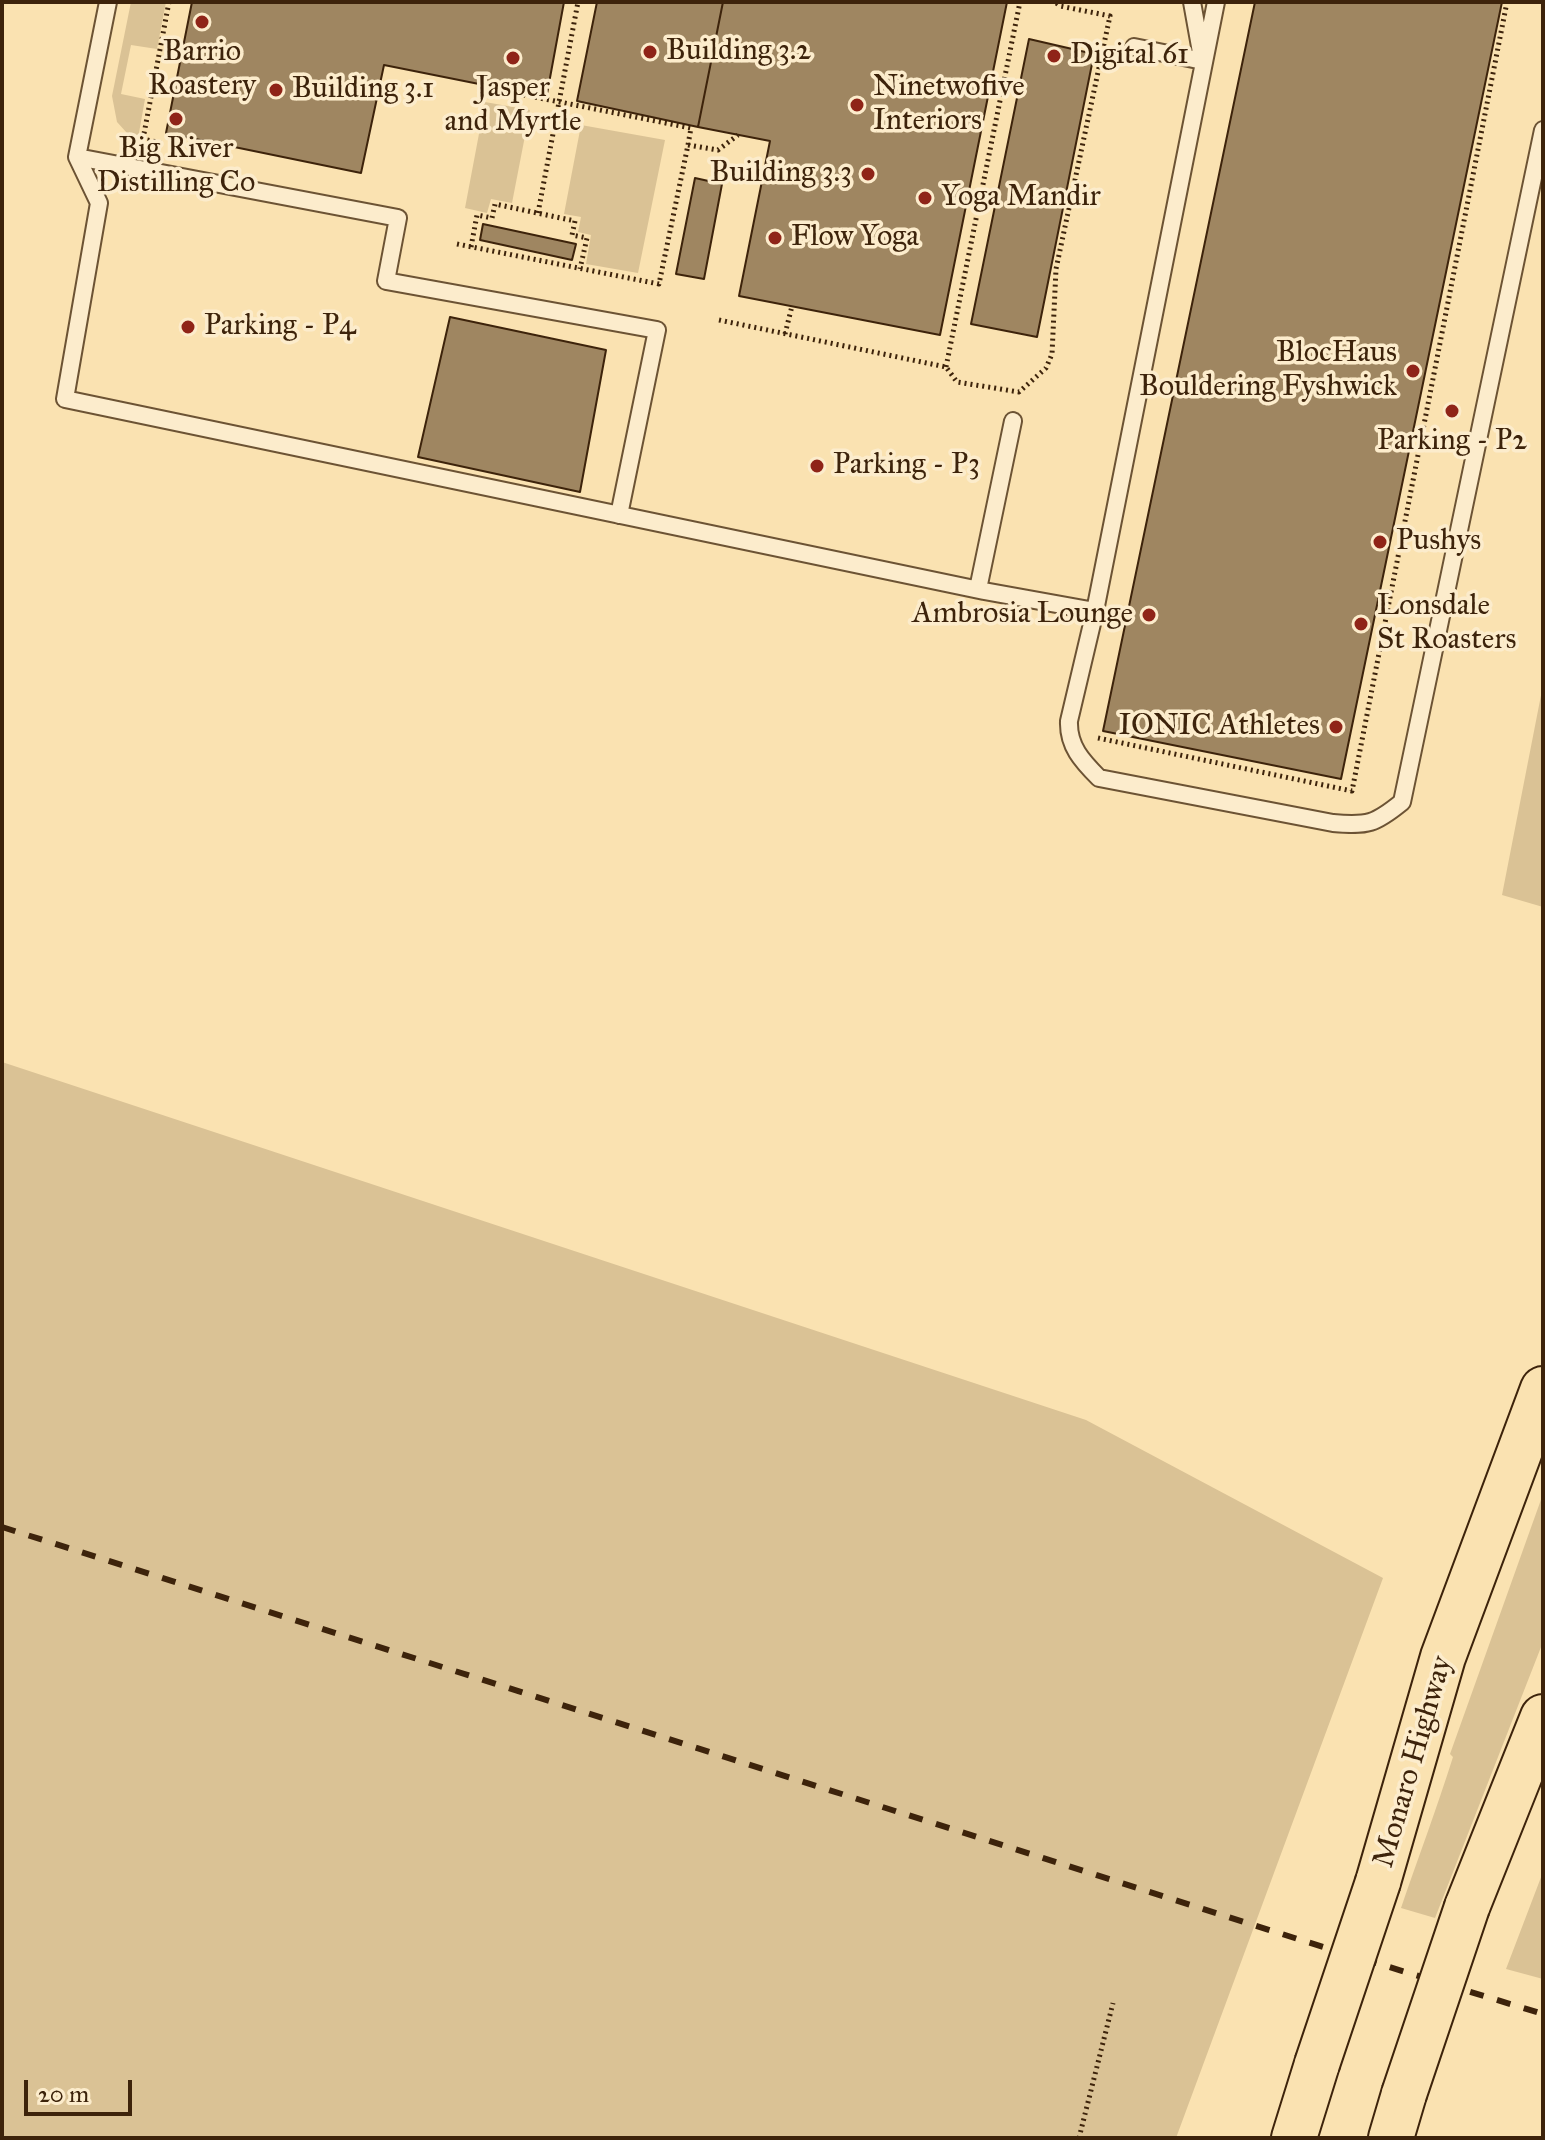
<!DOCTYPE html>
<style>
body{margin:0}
#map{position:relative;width:1545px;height:2140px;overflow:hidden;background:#fae2b1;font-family:"IM FELL Great Primer",serif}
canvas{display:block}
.frame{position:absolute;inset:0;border:4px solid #3d230b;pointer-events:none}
.scale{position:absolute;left:24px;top:2080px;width:108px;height:36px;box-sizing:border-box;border:4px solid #3d230b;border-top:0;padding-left:10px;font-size:24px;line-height:28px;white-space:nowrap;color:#3d230b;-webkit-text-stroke:6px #fceccc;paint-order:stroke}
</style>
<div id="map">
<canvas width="1545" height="2140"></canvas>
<div class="frame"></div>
<div class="scale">20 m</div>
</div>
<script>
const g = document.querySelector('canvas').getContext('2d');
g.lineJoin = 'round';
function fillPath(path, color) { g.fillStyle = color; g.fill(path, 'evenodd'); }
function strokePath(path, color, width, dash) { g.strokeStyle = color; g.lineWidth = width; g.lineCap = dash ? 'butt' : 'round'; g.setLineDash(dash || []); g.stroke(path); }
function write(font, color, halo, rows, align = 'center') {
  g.font = font + ' "IM FELL Great Primer",serif'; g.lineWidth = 7; g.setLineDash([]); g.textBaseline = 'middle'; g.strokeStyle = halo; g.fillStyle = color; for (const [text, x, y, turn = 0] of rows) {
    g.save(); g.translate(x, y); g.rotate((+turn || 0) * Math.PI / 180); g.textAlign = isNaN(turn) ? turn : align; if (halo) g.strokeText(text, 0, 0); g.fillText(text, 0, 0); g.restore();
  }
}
const green = new Path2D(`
 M131,2H166L157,49L131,45L121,94L145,99L137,144L117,122L112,96Z
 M485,102L530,110L512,203L491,199L487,213L465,208Z
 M581,125L665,140L638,273L586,264L591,235L578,232L581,217L564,214Z
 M1543,685V907L1502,895Z
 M2,1062L1086,1420L1383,1578L1176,2138H2Z
 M1543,1494V1642L1435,1918L1401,1908C1418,1858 1437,1808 1453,1757L1450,1754Z
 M1543,1872V1979L1506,1969Z`);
const building = new Path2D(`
 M192,2H564L547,94L489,86L384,65L361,173L166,133Z
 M597,2H723L698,127L577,101Z
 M723,2H1007L940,335L739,296L770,141L698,127Z
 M1255,2H1502L1341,779L1103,731Z
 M1029,39L1094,54L1037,337L971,324Z
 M695,178L722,184L704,279L676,274Z
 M483,224L576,244L572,260L480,240Z
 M450,317L606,350L580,492L418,457Z`);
const path = new Path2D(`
 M161,143L143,139L169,2
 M688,145L718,150L738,135
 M538,213L578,2
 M457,244L659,284L688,145L691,128L489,88
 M471,247L477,215L492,218L495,204L575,221L572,235L587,238L580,269
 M719,320L946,367L957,382L1019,392L1046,368L1052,354L1056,269L1110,16L1060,6L1055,2
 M785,334L792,306
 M946,367L1020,2
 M1098,738L1352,791L1507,2
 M1079,2138L1113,2003`);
const lane = new Path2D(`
 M108,2L77,157L99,203L65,399L984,591L1095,611
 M1192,2L1201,52
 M1216,2L1095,611L1069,721C1068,746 1082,761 1099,778L1333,823C1368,826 1375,824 1402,802L1543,130
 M1134,47L1203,61
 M77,157L398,218L386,281L657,330L619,515
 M978,589L1013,421`);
const highway = new Path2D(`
 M1378,1882L1443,1657L1543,1389
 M1467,1907L1543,1717
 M1294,2138L1317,2064
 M1391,2138L1404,2094`);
const rail = new Path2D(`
 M2,1527L1304,1941L1543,2014`);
const highwayBridge = new Path2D(`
 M1317,2064L1378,1882
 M1404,2094L1467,1907`);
const markers = [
 [202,22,8,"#8f2418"],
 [650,52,8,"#8f2418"],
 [1054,56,8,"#8f2418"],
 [513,58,8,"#8f2418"],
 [276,90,8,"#8f2418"],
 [857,105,8,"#8f2418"],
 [176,119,8,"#8f2418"],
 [868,174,8,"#8f2418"],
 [925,198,8,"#8f2418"],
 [775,238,8,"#8f2418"],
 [188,327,8,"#8f2418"],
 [1413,371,8,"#8f2418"],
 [1452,411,8,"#8f2418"],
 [817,466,8,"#8f2418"],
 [1380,542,8,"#8f2418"],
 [1149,615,8,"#8f2418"],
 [1361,624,8,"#8f2418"],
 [1336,727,8,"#8f2418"]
];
const poiNames = [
 ["Building 3.2",666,52],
 ["Barrio",202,53,"center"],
 ["Roastery",202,87,"center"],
 ["Digital 61",1070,56],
 ["Ninetwofive",873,88],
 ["Interiors",873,122],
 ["Jasper",513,89,"center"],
 ["and Myrtle",513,123,"center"],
 ["Building 3.1",292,90],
 ["Big River",176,150,"center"],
 ["Distilling Co",176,184,"center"],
 ["Building 3.3",852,174,"right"],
 ["Yoga Mandir",941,198],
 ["Flow Yoga",791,238],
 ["Parking - P4",204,327],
 ["BlocHaus",1397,354,"right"],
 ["Bouldering Fyshwick",1397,388,"right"],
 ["Parking - P2",1452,442,"center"],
 ["Parking - P3",833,466],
 ["Pushys",1396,542],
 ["Lonsdale",1377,607],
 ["St Roasters",1377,641],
 ["Ambrosia Lounge",1133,615,"right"],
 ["IONIC Athletes",1320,727,"right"]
];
const streetNames = [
 ["Monaro Highway",1414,1762,-74]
];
fillPath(green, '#dac295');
fillPath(building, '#9f8661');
strokePath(building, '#3d230b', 2);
strokePath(lane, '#6c5334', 20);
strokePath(highway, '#3d230b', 48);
strokePath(path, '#3d230b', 5, [2, 4]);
strokePath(lane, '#fceccc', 16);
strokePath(highway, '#fae2b1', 44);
strokePath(rail, '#3d230b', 6, [14, 14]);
strokePath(highwayBridge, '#3d230b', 48, []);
strokePath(highwayBridge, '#fae2b1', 44);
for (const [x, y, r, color] of markers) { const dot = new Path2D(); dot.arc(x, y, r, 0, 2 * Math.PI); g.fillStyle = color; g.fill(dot); strokePath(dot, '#fceccc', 3); }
write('30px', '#3d230b', '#fceccc', poiNames, 'left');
write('30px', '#3d230b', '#fceccc', streetNames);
</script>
